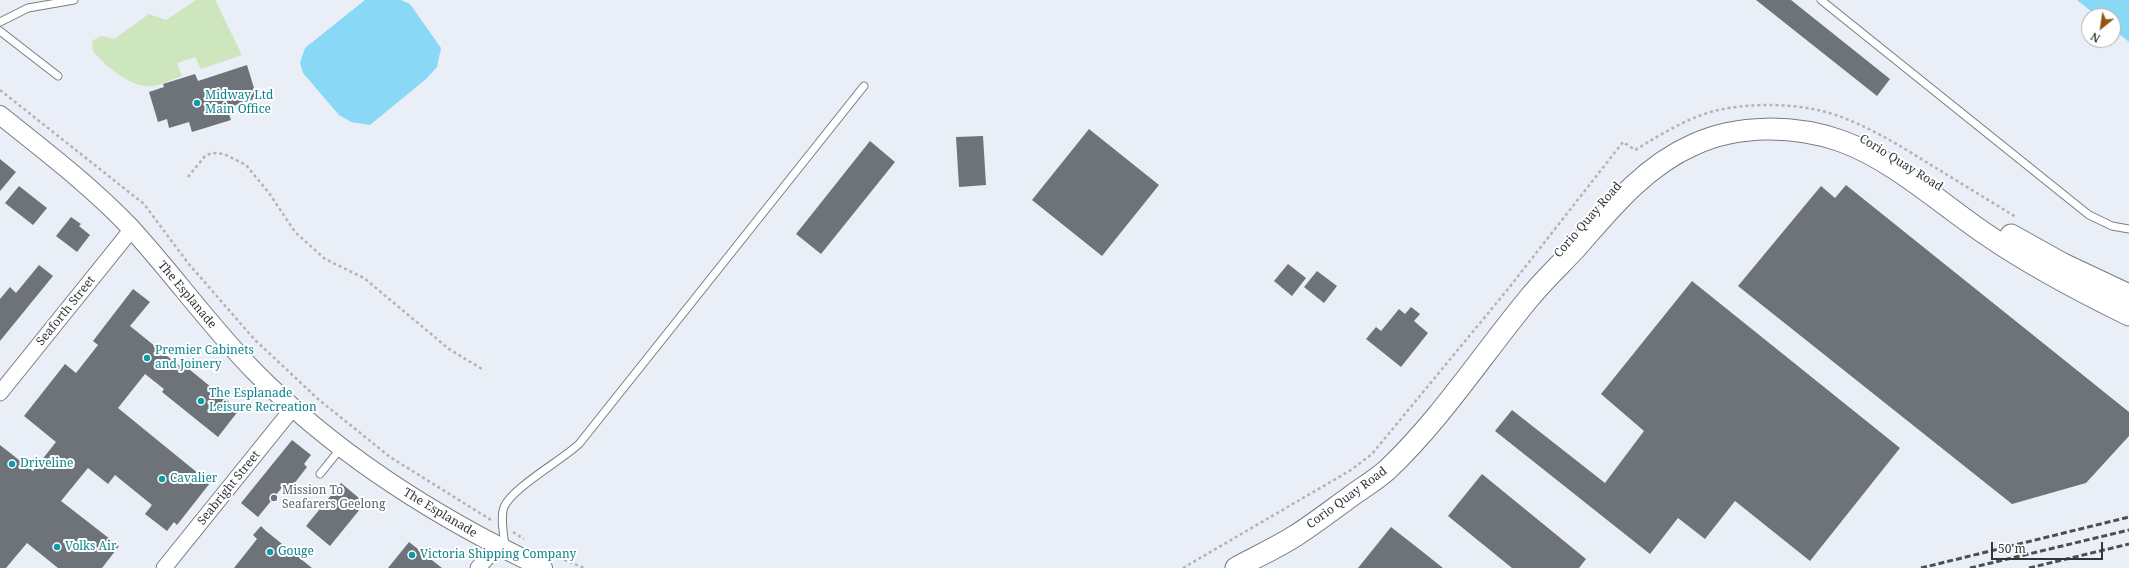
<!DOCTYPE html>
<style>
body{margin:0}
#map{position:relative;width:2129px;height:568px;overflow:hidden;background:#eaeef6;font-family:"Noto Serif",serif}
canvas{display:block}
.north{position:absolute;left:2081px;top:8px;width:40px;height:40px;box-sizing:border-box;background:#fff;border:1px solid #adaeaf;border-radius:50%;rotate:210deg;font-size:11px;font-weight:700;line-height:16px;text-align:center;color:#333538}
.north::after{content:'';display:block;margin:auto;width:14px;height:18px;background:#915615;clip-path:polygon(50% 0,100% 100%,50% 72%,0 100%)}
.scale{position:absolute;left:1991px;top:542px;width:112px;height:18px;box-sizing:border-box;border:2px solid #333538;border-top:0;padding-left:5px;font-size:12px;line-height:14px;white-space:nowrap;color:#333538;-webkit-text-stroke:3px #fff;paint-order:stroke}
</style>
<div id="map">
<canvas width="2129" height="568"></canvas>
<div class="north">N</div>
<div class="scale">50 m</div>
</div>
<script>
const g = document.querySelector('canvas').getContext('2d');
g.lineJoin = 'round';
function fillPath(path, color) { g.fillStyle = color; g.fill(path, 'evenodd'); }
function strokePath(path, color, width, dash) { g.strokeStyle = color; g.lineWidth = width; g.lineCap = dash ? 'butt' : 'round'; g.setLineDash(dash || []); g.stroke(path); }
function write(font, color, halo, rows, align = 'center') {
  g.font = font + ' "Noto Serif",serif'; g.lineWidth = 4; g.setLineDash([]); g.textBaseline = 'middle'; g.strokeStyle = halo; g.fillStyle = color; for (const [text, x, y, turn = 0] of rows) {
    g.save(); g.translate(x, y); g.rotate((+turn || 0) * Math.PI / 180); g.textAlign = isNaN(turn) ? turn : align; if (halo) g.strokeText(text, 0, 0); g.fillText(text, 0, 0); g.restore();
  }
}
const green = new Path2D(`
 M196,0H215L242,55L201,69L195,57L177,63L182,76C173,79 162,85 153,86C132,89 105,66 93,51L92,41L101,36L114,39L149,14L166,20Z`);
const water = new Path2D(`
 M365,0H401L410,4L441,48L437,67L426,79L370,125L351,122L339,115L303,73L300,63L305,48Z
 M2077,0H2129V42L2113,29V16H2097Z`);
const building = new Path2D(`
 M1756,0H1791L1890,79L1877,96Z
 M247,65L257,98L227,108L231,120L192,132L189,122L169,128L167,119L158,122L149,92L164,87L163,84L195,74L198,81Z
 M1089,129L1159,185L1102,256L1032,200Z
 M983,136L986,185L959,187L956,137Z
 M870,141L895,162L821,254L796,234Z
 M0,159L16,172L0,191Z
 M1846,185L2129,412V436L2086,483L2012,504L1738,286L1821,186L1835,198Z
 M19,186L47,208L33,225L5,203Z
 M71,217L81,224L79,226L90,235L77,252L56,236Z
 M1288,264L1306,278L1292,296L1274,281Z
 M39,265L53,276L0,341V299L10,287L16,293Z
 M1317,271L1337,286L1324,303L1304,287Z
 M1692,281L1900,448L1810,561L1735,501L1705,539L1678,518L1650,554L1495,431L1512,410L1605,483L1644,431L1601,394Z
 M133,289L150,302L130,326L182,368L184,365L239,410L218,437L162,392L164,389L145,374L118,408L210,483L177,525L174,522L167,531L145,514L152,505L115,475L108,484L88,468L61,501L119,546L102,568H58L27,543L6,568H0V445L33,471L56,442L24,416L65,364L76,373L98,345L93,341Z
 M1411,307L1420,314L1414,321L1428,333L1401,367L1366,339L1376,327L1381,331L1399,309L1405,314Z
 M292,440L311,455L304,464L307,467L290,489L284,485L258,517L241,503Z
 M1482,474L1586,559L1579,568H1512L1448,516Z
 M341,483L365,503L330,546L306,526Z
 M261,526L266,531L312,568H234L257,539L253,535Z
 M1391,527L1414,545L1443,568H1358Z
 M409,542L442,568H388Z`);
const path = new Path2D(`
 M0,90L144,204L188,263L254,339L318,399L390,457L491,520
 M188,177L205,156L212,153L224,154L246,165L269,193L295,232L325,259L364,278L449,349L482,369
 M513,532L524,539
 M553,555L584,568
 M1183,568L1351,470L1372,454L1508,289L1623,142L1635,150C1660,135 1685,119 1714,111C1748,103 1789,103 1822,111C1861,121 1897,144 1931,165C1959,182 1988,200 2016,217`);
const service = new Path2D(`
 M1821,0L2089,215L2112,226L2129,229
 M0,22L28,8L74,0
 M0,31L58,76
 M320,474L341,448
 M505,547C504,535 500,518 504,507C512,488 562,460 579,444L864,86`);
const minor = new Path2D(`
 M0,393L132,229
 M164,568L293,408
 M478,568L497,546`);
const tertiary = new Path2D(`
 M0,115C45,151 91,186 130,227C173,274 210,326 254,371C337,455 437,518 543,568`);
const secondary = new Path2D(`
 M2011,235L2063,264L2129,295
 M1236,568C1256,557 1276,548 1295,536C1314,524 1332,510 1350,497C1362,488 1376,480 1387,470C1441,419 1482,355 1530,297C1544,280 1561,264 1576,248C1610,209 1645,166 1693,145C1738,124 1795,125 1841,141C1894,160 1941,204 1987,235C2032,266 2080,291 2129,315`);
const rail = new Path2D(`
 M1921,568L2129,517
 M1970,568L2129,530
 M2029,568L2129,544`);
const markers = [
 [197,103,4,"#0f9aa8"],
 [147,358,4,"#0f9aa8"],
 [201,401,4,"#0f9aa8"],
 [12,464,4,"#0f9aa8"],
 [162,479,4,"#0f9aa8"],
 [274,498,4,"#6b7280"],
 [57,547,4,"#0f9aa8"],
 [270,552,4,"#0f9aa8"],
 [412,555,4,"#0f9aa8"]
];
const cultureNames = [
 ["Midway Ltd",205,96],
 ["Main Office",205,110],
 ["Premier Cabinets",155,351],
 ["and Joinery",155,365],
 ["The Esplanade",209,394],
 ["Leisure Recreation",209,408],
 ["Driveline",20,464],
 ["Cavalier",170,479],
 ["Volks Air",65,547],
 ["Gouge",278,552],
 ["Victoria Shipping Company",420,555]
];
const streetNames = [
 ["Corio Quay Road",1901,163,32],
 ["Corio Quay Road",1588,220,-49],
 ["The Esplanade",187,295,50],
 ["Seaforth Street",66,311,-51],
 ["Seabright Street",229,488,-51],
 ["Corio Quay Road",1347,498,-36],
 ["The Esplanade",440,513,31]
];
const worshipNames = [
 ["Mission To",282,491],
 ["Seafarers Geelong",282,505]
];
fillPath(green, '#cde6be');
fillPath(water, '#89d8f5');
fillPath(building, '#6e7379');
strokePath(service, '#787c83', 9);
strokePath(minor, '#787c83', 17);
strokePath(tertiary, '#787c83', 20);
strokePath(secondary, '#787c83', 23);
strokePath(path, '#b0b3ba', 2.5, [3, 3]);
strokePath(service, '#fff', 7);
strokePath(minor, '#fff', 15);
strokePath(tertiary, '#fff', 18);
strokePath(secondary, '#fff', 21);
strokePath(rail, '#4c4f52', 3, [6, 3]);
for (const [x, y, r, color] of markers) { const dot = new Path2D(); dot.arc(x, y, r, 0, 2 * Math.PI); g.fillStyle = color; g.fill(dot); strokePath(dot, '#fff', 1.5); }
write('12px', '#0d838f', '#fff', cultureNames, 'left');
write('12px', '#333538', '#fff', streetNames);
write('12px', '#5b616d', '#fff', worshipNames, 'left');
</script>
